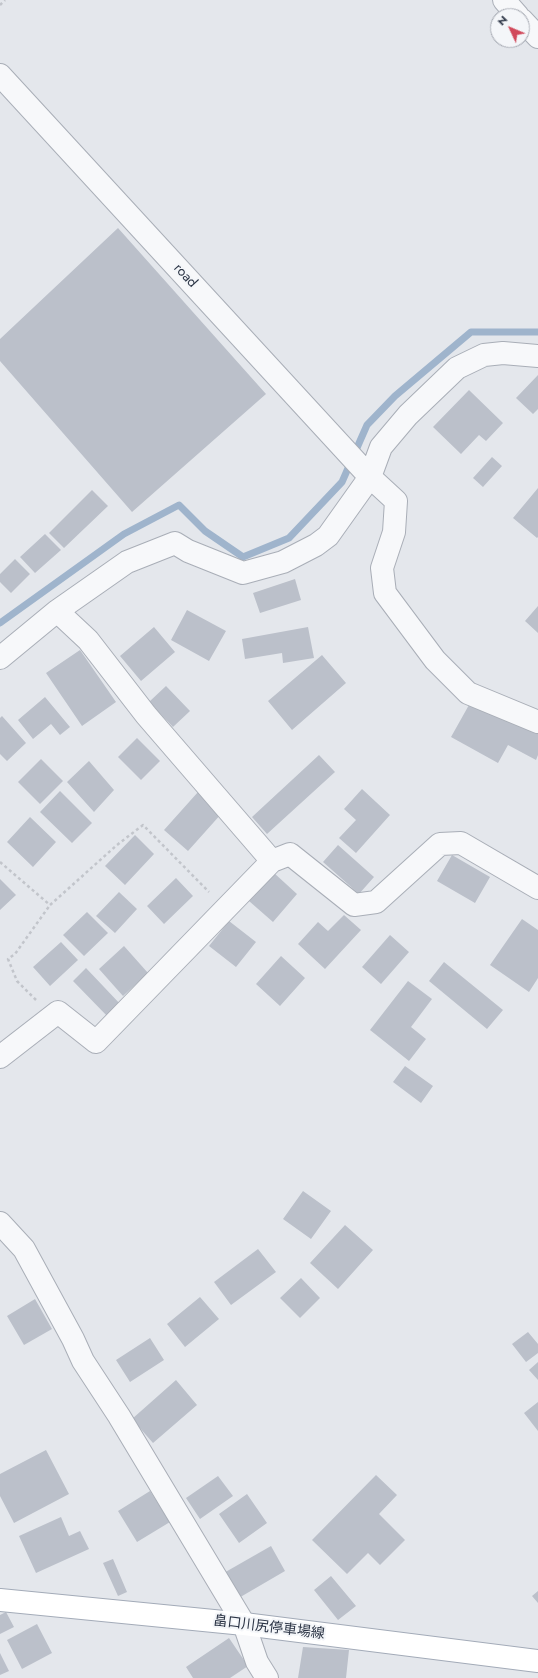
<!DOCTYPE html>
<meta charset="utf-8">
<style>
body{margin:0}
#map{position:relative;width:538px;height:1678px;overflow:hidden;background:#e4e7ec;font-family:Jost,sans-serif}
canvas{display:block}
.north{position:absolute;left:490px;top:8px;width:40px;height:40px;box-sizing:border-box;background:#f4f6f9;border:1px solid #a4a8b1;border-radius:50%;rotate:314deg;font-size:11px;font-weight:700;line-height:16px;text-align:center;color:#2b3445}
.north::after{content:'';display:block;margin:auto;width:14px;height:18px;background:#d1495b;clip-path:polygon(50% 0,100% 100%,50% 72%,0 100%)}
</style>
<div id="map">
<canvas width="538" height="1678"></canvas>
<div class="north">N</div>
</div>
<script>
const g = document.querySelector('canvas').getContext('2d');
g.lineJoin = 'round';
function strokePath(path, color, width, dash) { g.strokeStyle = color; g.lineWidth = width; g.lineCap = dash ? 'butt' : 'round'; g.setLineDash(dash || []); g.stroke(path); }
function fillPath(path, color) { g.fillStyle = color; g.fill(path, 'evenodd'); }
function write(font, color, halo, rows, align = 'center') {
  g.font = font + ' Jost,"Noto Sans JP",sans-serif'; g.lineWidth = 4; g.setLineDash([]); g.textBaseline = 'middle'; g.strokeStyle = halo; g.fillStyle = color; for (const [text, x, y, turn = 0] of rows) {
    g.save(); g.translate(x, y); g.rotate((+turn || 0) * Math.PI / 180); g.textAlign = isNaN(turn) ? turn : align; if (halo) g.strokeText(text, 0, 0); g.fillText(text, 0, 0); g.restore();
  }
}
const stream = new Path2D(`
 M0,623L124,534L179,505L205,531L243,557L289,538L342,482L367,425L395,396L471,332H538`);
const building = new Path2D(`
 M118,228L266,394L132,512L0,361V339Z
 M538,375V409L533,414L516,398Z
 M469,390L503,423L486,441L479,435L461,454L433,427Z
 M492,457L502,466L483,487L473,478Z
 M538,488V537L537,538L513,518Z
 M92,490L108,506L64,548L49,533Z
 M45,534L61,550L35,573L20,557Z
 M15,559L30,574L11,593L0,582V574Z
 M295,579L301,600L260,613L253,593Z
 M538,606V633L525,621Z
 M187,610L226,631L209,661L171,640Z
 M154,627L175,652L141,681L120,656Z
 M308,627L314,658L283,663L282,653L245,659L242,639Z
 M80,650L116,702L82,726L46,673Z
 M322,655L346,683L292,730L268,701Z
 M166,686L190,711L173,727L149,702Z
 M474,696L538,732V755L536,760L508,745L498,763L451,737Z
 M45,697L70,727L60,735L51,724L33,739L18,720Z
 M2,716L26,743L7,761L0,754V718Z
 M137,738L160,761L141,780L118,757Z
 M319,755L335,772L267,834L252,817Z
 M41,759L63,781L40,804L18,782Z
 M89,761L114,790L94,812L67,782Z
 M362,789L390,815L356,853L339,838L356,820L344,809Z
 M60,791L92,823L72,843L40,812Z
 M198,792L222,813L188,851L164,830Z
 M30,817L56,842L33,867L7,842Z
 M135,835L154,854L125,885L105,866Z
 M338,845L374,877L359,894L323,862Z
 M452,855L490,877L475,903L437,881Z
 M274,873L297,894L273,922L249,901Z
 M176,878L193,896L164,924L147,906Z
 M0,879L16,895L0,910Z
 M119,892L137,909L115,933L96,916Z
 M87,912L108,933L84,956L63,935Z
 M344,915L361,930L325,969L298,944L318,922L328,931Z
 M522,919L538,930V978L529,992L490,965Z
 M229,921L256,942L236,967L209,946Z
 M390,935L409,952L381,984L362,967Z
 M61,942L78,960L50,986L33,967Z
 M124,946L148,973L123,996L99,969Z
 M281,956L305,978L280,1006L256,984Z
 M444,962L503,1010L487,1029L429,981Z
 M86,968L122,1006L109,1018L73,981Z
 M408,981L432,999L411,1027L426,1039L409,1061L370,1030Z
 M405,1066L433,1086L421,1103L393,1082Z
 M303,1191L331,1211L311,1239L283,1219Z
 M345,1225L373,1250L338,1289L310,1263Z
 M258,1249L276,1272L231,1305L214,1282Z
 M301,1278L320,1298L300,1318L280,1298Z
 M200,1297L219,1319L185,1347L167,1324Z
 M35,1299L52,1329L24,1345L7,1316Z
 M528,1332L538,1344V1353L526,1362L512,1344Z
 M150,1338L164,1360L130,1382L116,1360Z
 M538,1362V1380L529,1370Z
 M176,1380L197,1405L153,1443L132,1419Z
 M538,1402V1431L524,1413Z
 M46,1450L69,1494L14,1523L0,1496V1474Z
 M376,1475L397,1495L379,1514L405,1540L380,1565L368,1553L347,1574L312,1540Z
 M218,1476L233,1496L200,1519L186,1498Z
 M150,1491L170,1522L137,1542L118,1511Z
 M247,1494L267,1523L239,1543L219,1514Z
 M61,1517L69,1536L80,1531L89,1549L36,1573L19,1536Z
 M271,1546L285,1571L237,1599L222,1574Z
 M113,1559L127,1592L118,1596L103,1563Z
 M331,1576L356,1606L338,1620L314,1590Z
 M538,1591V1603L532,1596Z
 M6,1612L14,1627L0,1634V1615Z
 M37,1624L52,1653L22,1669L7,1640Z
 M229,1638L248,1666L230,1678H193L186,1667Z
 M303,1647L349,1650L346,1678H298Z
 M0,1653L9,1671L0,1675Z`);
const path = new Path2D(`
 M0,5L5,0
 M0,862L50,905L117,845L143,825L209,892
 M36,1000L17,981L8,959L15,954L50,905`);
const minor = new Path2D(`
 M504,0L518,16
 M522,20L538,37
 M0,75L370,477L396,501L394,532L382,568L385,593L435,660L468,693L538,722
 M57,611L88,640L146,715L272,861
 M0,658L57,611L127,562L175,543L188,551L243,573L283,562L316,545L328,536L370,477L381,447L408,415L457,368L484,355L503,353L538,356
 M0,1057L58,1012L96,1042L272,861L290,854L354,905L376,902L440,844L461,843L538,888
 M0,1223L24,1249L73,1339L83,1361L119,1416L244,1624L257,1662L267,1678`);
const major = new Path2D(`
 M0,1600L244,1624L538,1661`);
const streetNames = [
 ["road",185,276,47],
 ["畠口川尻停車場線",269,1628,7]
];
strokePath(stream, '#9fb4cc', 7);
fillPath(building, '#bbc0ca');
strokePath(minor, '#a9aeb7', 24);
strokePath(major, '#a3abb8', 24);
strokePath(path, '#c2c5cb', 2.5, [3, 3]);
strokePath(minor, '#f7f8fa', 22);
strokePath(major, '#fff', 22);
write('14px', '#2b3445', '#f4f6f9', streetNames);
</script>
